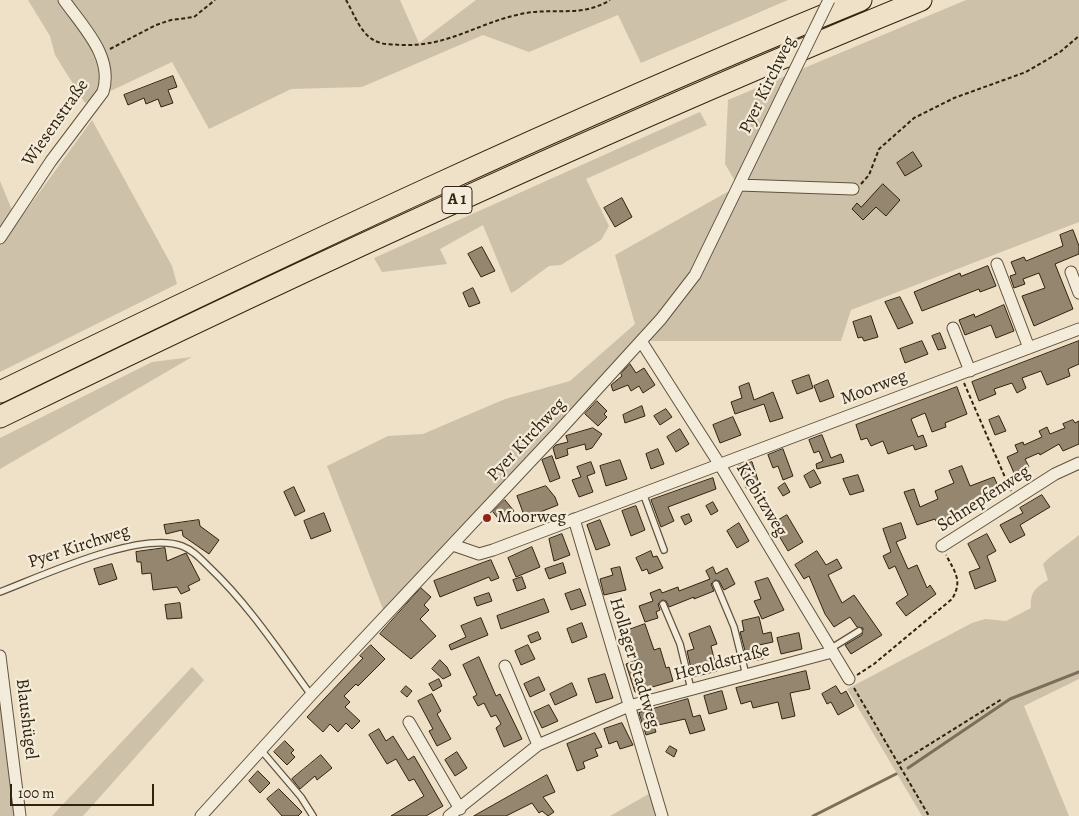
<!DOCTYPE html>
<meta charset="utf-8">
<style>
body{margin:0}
#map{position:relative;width:1079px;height:816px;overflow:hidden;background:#eee1c8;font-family:Alegreya,serif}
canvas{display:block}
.scale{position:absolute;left:10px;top:784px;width:144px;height:22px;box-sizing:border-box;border:2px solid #32230f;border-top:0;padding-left:6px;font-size:15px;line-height:18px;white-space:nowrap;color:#32230f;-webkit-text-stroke:4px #f4ecdb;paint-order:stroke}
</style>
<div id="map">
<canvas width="1079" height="816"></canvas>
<div class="scale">100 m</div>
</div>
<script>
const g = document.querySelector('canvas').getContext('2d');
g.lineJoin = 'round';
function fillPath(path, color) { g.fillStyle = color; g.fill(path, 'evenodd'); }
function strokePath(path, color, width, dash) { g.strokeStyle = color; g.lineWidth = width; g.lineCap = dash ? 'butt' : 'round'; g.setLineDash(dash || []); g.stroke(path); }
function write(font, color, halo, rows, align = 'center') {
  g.font = font + ' Alegreya,serif'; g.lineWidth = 4.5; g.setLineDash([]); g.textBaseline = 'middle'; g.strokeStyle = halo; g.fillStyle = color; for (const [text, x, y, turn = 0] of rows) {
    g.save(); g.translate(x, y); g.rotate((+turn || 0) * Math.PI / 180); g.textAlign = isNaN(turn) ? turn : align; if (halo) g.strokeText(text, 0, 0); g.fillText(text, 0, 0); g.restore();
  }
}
const green = new Path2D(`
 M28,0H400L419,43L476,0H788L641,63L618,15L529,52L483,35L362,87L291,89L209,129L172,62L85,103L55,55L50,36Z
 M966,0H1079V222L851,310L841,341H641L386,617L327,466L388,436L423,434L505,399L570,381L635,324L615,255L738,186L725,164L728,100Z
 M700,112L707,125L586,179L609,226L601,240L561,265L549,266L515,291L511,293L483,225L440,249L447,264L382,272L374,258Z
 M92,120L172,266L177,284L0,372V181L12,210L20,219Z
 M192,357L0,469V438L152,362Z
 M1079,535V679L1024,706L1069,816H922L847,689L972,623L985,619L1006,621L1031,608C1030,592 1035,588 1048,580L1043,564C1053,553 1067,545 1079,535Z
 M0,656L20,816H0Z
 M192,667L204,680L83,816H52Z
 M654,791L662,816H610Z`);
const stream = new Path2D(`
 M908,768L1010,699L1079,672
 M813,816L896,774`);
const building = new Path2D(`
 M173,76L177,87L168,90L173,103L161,107L158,99L146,104L144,98L128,105L124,95Z
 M913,152L922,166L905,176L897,163Z
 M883,184L900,200L886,216L876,207L863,220L852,209L857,203L861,207Z
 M622,198L632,217L615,227L604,208Z
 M1073,230L1079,246V254L1055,264L1073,309L1034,326L1022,296L1045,288L1039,273L1023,279L1025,284L1014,288L1010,276L1016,274L1011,262L1024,257L1026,261L1063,246L1060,235Z
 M482,247L495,271L481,277L468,254Z
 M988,266L996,286L980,292L979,289L922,311L914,292L960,273L961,276Z
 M473,288L480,303L469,307L463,293Z
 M900,297L913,323L898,329L885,302Z
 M1004,305L1014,331L996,338L991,325L965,335L959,320L974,314L975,317Z
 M871,316L878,337L864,341L862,337L858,338L853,322Z
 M940,333L946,348L938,350L932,336Z
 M922,341L928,354L905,363L900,349Z
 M1079,341V364L1068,369L1070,376L1047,385L1041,371L1022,378L1026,388L1017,393L1012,383L994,389L996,394L979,401L972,382Z
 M630,364L636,373L644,368L655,385L643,393L639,386L631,391L628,385L613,391L611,385L622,376L621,374Z
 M809,375L813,388L797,394L792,381Z
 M828,380L834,397L820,402L814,386Z
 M749,383L754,400L773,392L783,418L770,422L764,404L735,414L731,402L742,398L739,387Z
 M957,387L967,414L945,423L946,427L932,432L925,413L911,419L918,437L923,435L927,446L915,450L913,445L888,454L883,441L871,446L867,438L861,440L856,425Z
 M597,401L607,411L604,414L607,417L598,426L585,414Z
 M642,406L645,416L625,423L623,415Z
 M666,409L672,417L660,425L654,416Z
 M999,416L1006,431L995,435L989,420Z
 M733,417L741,435L720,443L713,425Z
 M1073,420L1075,423L1079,421V444L1063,451L1059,444L1040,455L1039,453L1025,459L1029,467L1014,473L1007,457L1018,452L1015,445L1023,442L1024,445L1042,437L1039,431L1047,427L1050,434L1065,428L1063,424Z
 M593,428L602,434L592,448L586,450L585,444L567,449L568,455L556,459L553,448L556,445L568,442L566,436Z
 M680,429L689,444L676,452L667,437Z
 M822,435L831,458L841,454L844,462L817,469L816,464L823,461L819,451L814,453L809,440Z
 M658,449L664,464L651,469L646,454Z
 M783,449L793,476L783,480L778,466L773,468L768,455Z
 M552,456L560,478L550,482L542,460Z
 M620,460L627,479L606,486L600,466Z
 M591,462L595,473L587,476L593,492L579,497L572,480L581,477L577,467Z
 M752,462L759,483L746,488L739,466Z
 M962,466L970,486L994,477L1001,493L937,523L935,519L917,525L904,492L914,489L920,507L938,499L935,491L954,483L949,471Z
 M814,470L821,483L810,488L804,476Z
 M858,475L864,491L850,495L843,479Z
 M713,478L716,489L668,507L674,521L661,527L651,500Z
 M785,483L790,492L783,496L778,488Z
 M546,486L555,497L558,505L525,518L517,496Z
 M294,487L305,511L295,516L284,492Z
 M1042,495L1050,507L1020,525L1025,535L1010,543L1000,525L1023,513L1020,508Z
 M505,500L514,511L501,522L493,512Z
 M713,502L718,511L711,515L706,506Z
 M636,506L645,530L631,536L622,511Z
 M324,513L331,531L311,539L304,521Z
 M689,514L692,521L685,525L681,517Z
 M787,515L803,542L788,551L772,524Z
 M199,520L200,526L219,540L209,554L183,536L182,530L166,534L164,525Z
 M600,520L610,545L596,550L587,525Z
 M739,523L749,541L737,548L727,531Z
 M901,523L906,538L896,542L908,569L917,565L927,588L930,585L936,594L906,616L896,603L908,595L895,566L889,569L883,556L891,552L883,529Z
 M562,534L570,555L554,561L549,539Z
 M987,534L996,551L987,556L996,581L975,589L969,572L980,568L968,544Z
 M532,547L540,567L516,577L508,558Z
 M165,548L167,561L186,553L200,580L188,586L190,590L181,594L177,587L153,590L151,573L142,574L141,562H137L136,552Z
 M651,551L653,557L657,556L663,568L649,574L647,569L642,571L636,558Z
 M817,551L826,565L837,559L842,568L828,575L842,603L854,595L882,635L851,654L845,645L862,635L863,628L857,627L850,617L834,627L825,614L809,576L804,579L795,565Z
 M491,560L499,578L491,581L489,577L440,597L434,581Z
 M563,563L566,573L549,579L545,569Z
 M112,564L117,579L99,585L94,569Z
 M620,567L626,590L604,595L600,579L613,575L611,569Z
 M713,567L716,574L727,568L735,584L724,590L719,581L715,580L711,584L714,591L694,599V597L669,607L666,601L662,600L658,604L660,610L656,612L658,618L645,622L639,606L653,601L650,593L660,589L662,593L678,587L679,591L710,579L706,571Z
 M522,577L526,588L517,591L513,580Z
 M768,578L784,610L762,619L754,601L761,599L755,582Z
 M421,588L431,597L424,605L429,610L420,619L436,636L411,659L380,634Z
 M580,589L586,605L571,610L565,594Z
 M489,593L492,601L477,606L474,598Z
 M544,599L549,612L501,629L497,616Z
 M180,603L182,618L167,619L165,605Z
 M759,617L763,634L771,632L773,642L759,645L763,659L748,662L740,632L744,631L742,621Z
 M481,618L488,635L451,650L449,645L466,637L461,626Z
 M582,623L587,637L572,643L567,629Z
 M645,624L654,650L660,648L666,668L669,667L673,681L635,692L626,664L637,660L626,631Z
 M710,626L717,644L711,646L717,671L693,677L687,651L694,649L689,634Z
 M538,632L541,639L531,643L528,636Z
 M799,633L802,649L781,654L777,638Z
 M371,645L385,659L358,686L356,684L344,696L350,702L345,707L360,721L352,729L346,723L338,732L330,724L323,732L307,717L363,658L360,656Z
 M528,645L535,659L521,665L515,651Z
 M479,657L496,696L500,694L522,739L504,747L496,728L501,724L496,715L491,717L484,703L478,706L473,697L477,695L463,665Z
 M440,660L447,667L451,675L443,679L432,669Z
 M806,671L810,689L790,693L795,716L782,719L778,702L753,708L751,701L741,704L736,688Z
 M605,674L613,698L596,703L588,679Z
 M539,677L545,690L530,697L524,684Z
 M439,679L442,686L433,691L429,684Z
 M572,683L577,695L555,705L550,694Z
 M406,686L412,691L407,697L401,692Z
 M836,686L841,694L846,691L854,706L838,715L831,702L827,704L822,694Z
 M722,691L727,709L709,714L704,696Z
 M432,694L441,711L437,714L451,739L437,746L429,731L433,729L418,701Z
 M688,699L693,717L700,715L705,730L690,734L685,719L654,726L656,732L646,735L639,713Z
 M549,705L558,721L542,728L534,712Z
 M622,723L633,745L620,749L617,741L609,744L604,729Z
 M379,729L386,741L393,736L408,760L414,756L443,806L426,816H391L424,796L414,779L409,781L396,759L387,764L369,735Z
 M595,733L602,747L595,749L598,756L583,762L585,768L577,771L567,744Z
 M285,741L294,750L291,753L295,757L287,765L274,752Z
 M670,746L677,750L674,757L666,752Z
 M457,752L467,768L455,776L445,760Z
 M321,755L332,768L317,780L315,776L300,789L292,779Z
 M258,771L270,783L260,793L249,781Z
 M547,775L555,792L543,797L554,812L548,816L542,811L539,813L532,803L506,816H474Z
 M279,789L302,812L298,816H282L267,799Z`);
const path = new Path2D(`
 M346,0C355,15 361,38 381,43C386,45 394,44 400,45C449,47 477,23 521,14C552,7 582,18 610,0
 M110,49L156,25L171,20L194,17L215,0
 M861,184L869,175L879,149L914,118L954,98L1026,72L1060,52L1079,36
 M964,383L1011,491
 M857,675L874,664L952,599C963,581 955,572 946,555
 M854,688L929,816
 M898,764L1002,699`);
const lane = new Path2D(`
 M643,493L664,550
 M716,584L734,627L746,675
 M0,592C42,576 140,530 182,546C193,550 201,559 209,567C249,605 279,651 311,695
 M663,604L680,644L691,689
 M830,649L859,631
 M261,750L301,797L313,816`);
const street = new Path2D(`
 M739,185L853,189
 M0,238L51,161L103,92C114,57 83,27 64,0
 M997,264L1029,348
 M1071,272L1079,293
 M953,328L970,371
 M641,341L720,465L849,679
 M574,519L662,816
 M453,545L479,554L493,550L1079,329
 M942,546L1055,474L1079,463
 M0,656L20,816
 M505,666L538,745
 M409,722L460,809
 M201,816L311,695L559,431L661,319L695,275L786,88
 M449,816L538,745L629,706L832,652`);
const highway = new Path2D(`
 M0,392C284,254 569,119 861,0
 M0,417C303,269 609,128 921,0`);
const streetBridge = new Path2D(`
 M786,88L829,0`);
const markers = [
 [487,518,5,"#8f2418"]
];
const shields = [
 [457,200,30]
];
const shieldNames = [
 ["A 1",457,200]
];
const streetNames = [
 ["Pyer Kirchweg",768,85,-64],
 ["Wiesenstraße",56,123,-55],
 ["Moorweg",874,388,-21],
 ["Pyer Kirchweg",527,440,-47],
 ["Schnepfenweg",984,499,-33],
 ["Kiebitzweg",761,500,59],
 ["Pyer Kirchweg",79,547,-18],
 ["Hollager Stadtweg",634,663,73],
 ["Heroldstraße",722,663,-15],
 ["Blaushügel",26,719,83]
];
const poiNames = [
 ["Moorweg",497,518]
];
fillPath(green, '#cec1a9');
strokePath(stream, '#7c6e58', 3);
fillPath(building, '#94866f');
strokePath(building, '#32230f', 1);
strokePath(lane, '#61523d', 8);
strokePath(street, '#61523d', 13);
strokePath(highway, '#32230f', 23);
strokePath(path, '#32230f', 2, [4, 2.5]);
strokePath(lane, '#f4ecdb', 5.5);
strokePath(street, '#f4ecdb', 11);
strokePath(highway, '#eee1c8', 21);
strokePath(streetBridge, '#61523d', 13, []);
strokePath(streetBridge, '#f4ecdb', 11);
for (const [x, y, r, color] of markers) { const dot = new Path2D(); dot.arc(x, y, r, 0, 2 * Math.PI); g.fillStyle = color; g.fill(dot); strokePath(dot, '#f4ecdb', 2); }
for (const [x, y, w] of shields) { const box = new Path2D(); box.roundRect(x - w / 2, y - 13.5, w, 27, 4); g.fillStyle = '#f4ecdb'; g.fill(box); strokePath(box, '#32230f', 1); }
write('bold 16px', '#32230f', null, shieldNames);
write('18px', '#32230f', '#f4ecdb', streetNames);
write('18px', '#32230f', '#f4ecdb', poiNames, 'left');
</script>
